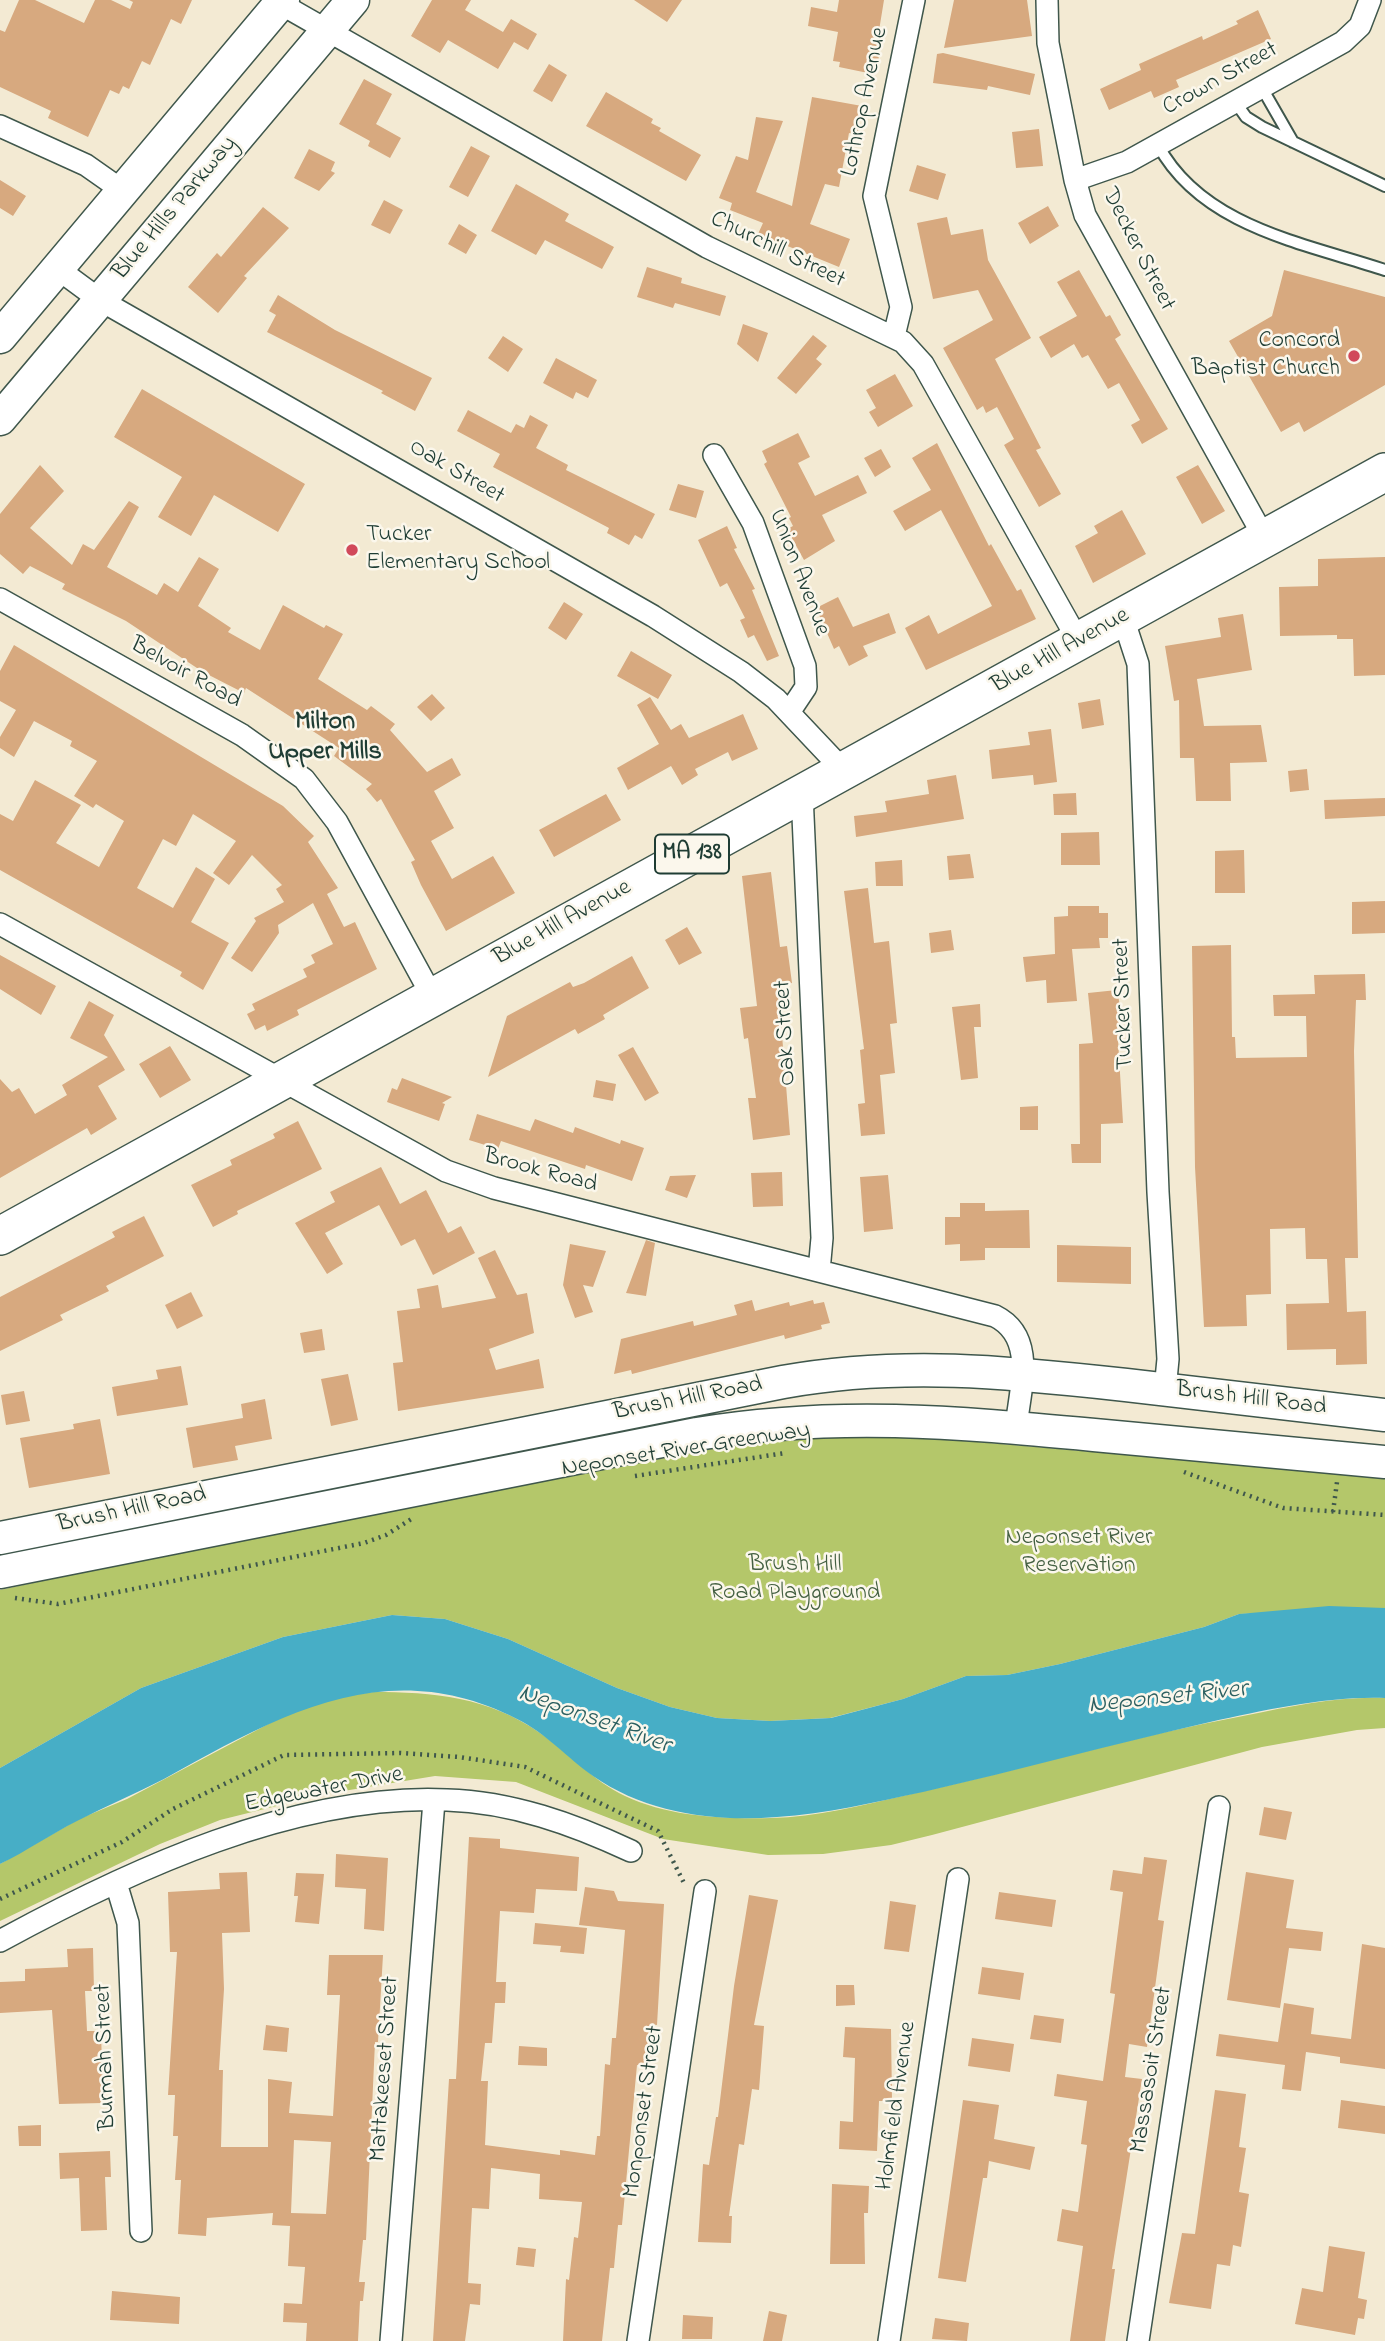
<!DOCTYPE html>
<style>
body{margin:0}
canvas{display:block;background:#f3ead3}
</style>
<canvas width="1385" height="2341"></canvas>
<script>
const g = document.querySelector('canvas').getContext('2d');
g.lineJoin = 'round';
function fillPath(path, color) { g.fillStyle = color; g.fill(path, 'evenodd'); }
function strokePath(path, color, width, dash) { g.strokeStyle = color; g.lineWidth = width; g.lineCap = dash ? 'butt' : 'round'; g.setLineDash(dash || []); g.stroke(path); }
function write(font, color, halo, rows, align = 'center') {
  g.font = font + ' "Indie Flower",sans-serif'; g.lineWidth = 5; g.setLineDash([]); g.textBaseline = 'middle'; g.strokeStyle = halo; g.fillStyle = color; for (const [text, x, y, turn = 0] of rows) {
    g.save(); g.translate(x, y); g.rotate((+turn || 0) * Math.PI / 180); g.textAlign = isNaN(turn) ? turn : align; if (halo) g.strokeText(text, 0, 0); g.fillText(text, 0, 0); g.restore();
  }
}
const green = new Path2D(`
 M896,1435L1385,1477V1608L1239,1614L1204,1627L1060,1664L1007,1675L966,1676L903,1699L830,1718L770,1721L717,1718L670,1707L617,1688L508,1639L445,1619L392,1615L283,1637L141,1688L0,1768V1590L187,1550L712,1449L771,1441Z
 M373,1692C433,1692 489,1697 540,1733C569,1753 593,1781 625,1796C669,1817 724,1819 771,1818C816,1817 863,1805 907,1795C1021,1770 1133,1736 1248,1715C1292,1706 1340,1696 1385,1698V1728L1357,1730L1262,1747L932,1835L891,1845L823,1854L768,1855L663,1839L516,1782L435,1776L325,1794L220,1820L160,1844L0,1921V1864L79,1819L127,1799L289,1713L333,1698Z`);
const water = new Path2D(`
 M1329,1606L1385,1608V1698C1327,1696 1266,1710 1210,1722C1113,1744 1019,1770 923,1792C875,1802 826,1814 777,1817C714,1822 646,1813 593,1776C567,1758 546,1733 517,1719C386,1652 278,1716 164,1779C135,1794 106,1806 77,1821C51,1834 27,1851 0,1864V1768L141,1688L283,1637L392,1615L445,1619L508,1639L617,1688L670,1707L717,1718L770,1721L831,1718L903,1699L966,1676L1007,1675L1060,1664L1204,1627L1239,1614Z`);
const building = new Path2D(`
 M19,0H35L84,23L95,0H111L130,9L133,2L129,0H192L181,24L171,19L150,65L142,61L129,89L123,86L119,94L110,90L88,137L48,118L51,111L0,87V30L5,32Z
 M432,0H471L465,10L503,32L511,19L537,34L528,50L514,42L498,69L448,40L440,53L411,36Z
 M634,0H682L667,22Z
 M839,0H884L876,49L880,50L877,69L870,67L868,73L839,67L840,62L833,61L838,32L808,26L811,7L837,12Z
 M954,0H1027L1032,36L944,48Z
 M1258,10L1271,39L1176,80L1179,87L1154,98L1151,91L1109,110L1100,89L1141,70L1139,64L1202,36L1203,40L1238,24L1236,21Z
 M943,53L1035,74L1030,95L988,86L987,90L933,83L937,54Z
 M549,64L567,75L552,102L533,91Z
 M364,79L392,94L376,124L401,138L390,158L368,146L370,141L339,124Z
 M606,92L653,119L651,123L661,128L659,131L701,155L686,181L586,126Z
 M812,97L862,106L857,135L849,133L839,187L825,184L810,224L850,239L839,267L758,234L763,223L730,210L732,203L719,198L736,156L748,160L756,117L783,121L756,192L792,206Z
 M1039,129L1043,166L1016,168L1012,132Z
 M471,146L490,156L468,197L449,187Z
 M309,149L335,162L331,171L335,173L319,191L294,178Z
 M917,165L946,174L938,200L909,191Z
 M0,180L26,196L13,216L0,208Z
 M516,184L569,214L565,221L614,247L602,269L545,240L536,255L491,231Z
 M384,200L403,210L390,234L371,225Z
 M1048,206L1059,226L1030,244L1018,223Z
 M263,207L289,228L244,276L247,278L218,313L188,287L217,253L221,257Z
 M947,217L951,235L983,229L988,260L1031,338L995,359L1041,448L1036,450L1061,494L1039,507L1004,445L1014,439L997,407L986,413L983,406L977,410L943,348L993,320L978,290L933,299L917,223Z
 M459,224L477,235L466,254L448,244Z
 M647,267L682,278L681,283L726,296L720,316L675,303L673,308L637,297Z
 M1079,270L1106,317L1110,315L1121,335L1115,339L1168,429L1142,444L1131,425L1140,420L1119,383L1108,389L1088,355L1082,358L1074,344L1051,358L1039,337L1077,316L1057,282Z
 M1284,270L1385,297V385L1304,432L1299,422L1281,432L1229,341L1272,316Z
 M278,295L335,330L432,378L415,411L381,393L383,391L267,332L276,315L269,311Z
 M743,324L768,333L758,362L737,344Z
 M813,335L827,346L816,359L822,364L796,394L777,378Z
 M503,336L523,349L508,372L488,358Z
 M556,358L597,380L588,398L576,392L573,399L543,383Z
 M895,374L913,406L878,427L869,412L876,408L866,390Z
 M142,389L305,484L278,532L214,495L191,536L158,517L182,477L114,437Z
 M468,410L511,433L516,424L524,428L530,415L548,425L536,448L568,465L566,470L655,514L642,539L635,535L629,545L607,533L609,528L493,467L500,454L457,431Z
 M798,433L810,457L798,463L815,496L858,475L867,493L822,515L835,541L804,560L787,529L793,526L789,518L791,517L764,464L767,462L762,451Z
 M937,443L989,546L991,544L1017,591L1021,589L1036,619L926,670L905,628L929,615L938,634L992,606L941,510L905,531L893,511L931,490L912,458Z
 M881,449L891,467L875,477L864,458Z
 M40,465L64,491L30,528L72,565L83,544L94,550L129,501L139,507L107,567L157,595L164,583L178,592L199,557L219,569L198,606L231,628L228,632L260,650L283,605L324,628L326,625L343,634L318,679L367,710L371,706L395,724L390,730L427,772L452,758L461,775L434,791L454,828L431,841L452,879L493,856L515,893L446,931L421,885L411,862L415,860L381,799L377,802L366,789L372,784L334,756L339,748L246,688L244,693L203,672L126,621L62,589L65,584L30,566L23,574L0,554V514Z
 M1198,465L1225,511L1202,524L1176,477Z
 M678,484L704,491L696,518L669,510Z
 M1122,510L1146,554L1093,583L1075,546L1098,533L1094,526Z
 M727,526L737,548L734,549L755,589L752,590L779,656L767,661L754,635L748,638L740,620L745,618L727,583L720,587L698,540Z
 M1385,557V675L1354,676L1353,639H1337V635L1280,636L1279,587L1318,586V559Z
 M838,597L853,627L889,613L896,633L863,646L868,656L849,666L839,646L834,649L816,608Z
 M564,602L583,614L566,640L548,628Z
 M1243,614L1252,670L1197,679L1204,726L1261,725L1267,762L1230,763L1231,801H1196L1194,758H1180L1179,700L1174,701L1165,646L1221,637L1218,618Z
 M14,645L283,806L314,836L308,842L338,888L327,894L344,927L355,922L377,969L297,1010L299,1015L267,1031L265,1025L255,1030L247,1014L255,1010L252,1004L307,977L303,969L315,963L311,955L333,944L313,903L278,925L279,933L252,972L231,958L256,921L254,918L284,902L276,889L282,885L252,855L229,885L213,873L236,841L193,814L176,846L163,839L137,888L173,908L196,867L215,879L191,922L229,943L203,990L180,976L182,972L0,870V814L13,821L35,780L81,805L56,843L99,867L124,821L96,804L93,808L74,796L97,761L70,746L72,741L34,721L14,757L0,748V737L16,710L0,701V671Z
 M631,651L672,675L658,699L617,676Z
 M432,694L445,708L431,721L417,707Z
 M650,697L671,730L681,724L689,738L743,714L758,749L732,761L728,752L695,769L698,775L682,785L671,766L628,790L617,768L659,744L637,705Z
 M1100,699L1104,725L1082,729L1078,703Z
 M1051,729L1057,782L1034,785L1033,775L992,779L989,750L1030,745L1028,732Z
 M1307,769L1309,790L1290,792L1288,771Z
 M956,775L964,819L856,837L854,816L887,812L885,801L929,794L927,780Z
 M1076,793L1077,815H1054L1053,794Z
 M606,794L621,820L554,857L539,830Z
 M1385,798V816L1325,819L1324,800Z
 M1099,832L1100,865H1061V833Z
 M1244,850L1245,893H1215V851Z
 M970,854L974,878L949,880L947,856Z
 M902,860L903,886H876L875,862Z
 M771,872L780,947L787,946L792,983L778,985L790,1135L753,1140L748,1098H756L748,1038L744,1039L740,1008L757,1006L742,876Z
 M868,888L874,943L889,941L897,1023L890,1024L895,1073L880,1075L885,1134L861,1136L858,1104L865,1103L860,1050L864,1049L844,891Z
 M1385,901V933L1352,934V902Z
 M1068,906H1099V913H1108V938H1099L1100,948L1072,949L1077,1001L1047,1003L1046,980L1026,982L1023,957L1055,954L1054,917L1068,916Z
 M687,927L702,953L679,965L665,940Z
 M951,930L954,950L931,953L929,933Z
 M1231,945L1232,1037H1235L1236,1058L1307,1057L1306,1016H1274L1273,995L1315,994L1314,975L1365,974L1366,1000H1356L1354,1051L1358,1258H1345L1347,1312L1366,1311L1367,1364L1336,1365V1349L1287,1350L1286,1304L1329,1303L1327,1259H1306L1305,1228L1270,1229L1271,1294L1246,1295L1247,1326L1204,1327L1195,1167L1192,946Z
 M0,955L56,986L41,1015L0,989Z
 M632,956L649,988L603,1015L605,1019L578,1034L575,1029L488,1077L507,1016L570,982L573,987L584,983Z
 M1117,990L1123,1022L1117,1023L1123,1123L1101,1124V1163H1072L1071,1144H1080L1079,1044L1093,1043L1088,993Z
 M89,1001L114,1015L104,1035L125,1070L98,1086L117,1119L91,1135L87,1128L0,1178V1079L12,1092L19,1088L35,1114L67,1095L62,1085L108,1057L70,1038Z
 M980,1004L981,1027H974L978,1078L961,1080L952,1007Z
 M170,1046L191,1080L160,1098L139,1064Z
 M633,1047L659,1093L645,1101L618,1055Z
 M402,1078L452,1097L442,1103L445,1104L439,1121L387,1102L392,1088L397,1090Z
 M596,1080L616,1084L613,1101L593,1097Z
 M1038,1106V1130H1020V1107Z
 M477,1114L530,1131L535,1119L573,1133L575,1127L620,1144L621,1140L644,1148L632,1181L586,1165L585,1169L501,1141L498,1149L469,1140Z
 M298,1121L322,1169L237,1211L238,1214L213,1227L191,1185L232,1165L230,1160L275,1138L273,1134Z
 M381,1167L400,1204L426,1190L448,1233L461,1226L475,1253L433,1275L415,1239L401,1246L379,1205L325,1233L343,1264L327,1274L295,1223L335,1202L330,1192Z
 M782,1172L783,1206L753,1207L751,1173Z
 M696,1175L687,1198L665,1190L670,1176Z
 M888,1175L893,1229L864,1232L860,1177Z
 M960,1203H985V1211L1029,1210L1030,1248H985V1260L960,1261V1244L945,1245V1217H960Z
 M144,1216L164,1256L106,1286L109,1291L60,1315L63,1320L0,1351V1297L115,1237L112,1232Z
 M646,1240L655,1243L646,1296L626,1293Z
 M570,1244L606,1251L593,1287L583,1285L593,1312L575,1318L563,1285Z
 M1057,1245L1131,1247V1284L1057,1282Z
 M495,1250L517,1295L527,1293L534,1333L489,1349L496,1370L539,1359L544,1388L398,1411L393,1363L403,1362L397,1311L420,1308L417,1289L438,1285L442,1308L496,1298L478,1258Z
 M191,1292L203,1316L177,1329L165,1305Z
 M752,1300L755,1311L789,1302L790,1306L813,1300L814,1304L824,1302L830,1323L821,1325L822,1329L785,1339L784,1335L632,1374L631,1370L614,1374L621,1339L693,1321L694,1326L737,1315L734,1305Z
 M322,1329L325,1350L304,1353L300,1333Z
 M181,1366L188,1405L117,1416L112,1387L158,1379L156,1370Z
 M348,1374L358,1420L331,1426L321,1379Z
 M24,1391L30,1421L6,1425L1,1395Z
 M265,1399L272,1439L235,1446L238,1460L193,1468L186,1428L243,1418L241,1404Z
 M100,1419L110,1474L29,1488L20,1438L74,1429L73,1424Z
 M1264,1807L1292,1812L1286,1840L1259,1835Z
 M469,1837L500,1839V1848L579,1857L577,1891L536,1889L534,1913L500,1911L496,1982H506L505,2003H495L492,2043H485L481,2081H488L485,2145L560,2155V2150L595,2155L597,2136H600L605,2064L610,2065L612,2038H616L625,1930L579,1925L585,1887L614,1891L618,1901L664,1904L657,2025L650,2024L647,2066L637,2065L622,2225H618L614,2268H610L602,2341H563L566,2279L569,2280L574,2237L578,2238L582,2202L539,2199L540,2174L491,2168L489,2209L472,2208L468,2283L481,2284L480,2305L470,2304L465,2341H433L449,2079H456Z
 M336,1854L388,1858L384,1931L364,1929L366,1889L335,1887Z
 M1144,1857L1167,1860L1158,1920L1164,1921L1147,2047L1129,2044L1125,2077L1142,2079L1112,2269H1115L1105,2341H1070L1083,2246L1057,2241L1062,2209L1078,2212L1087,2145L1081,2144L1087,2101L1054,2096L1057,2074L1103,2081L1115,1994L1110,1993L1123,1892L1110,1890L1113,1870L1142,1874Z
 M247,1872L250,1932L222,1933L224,1989L219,2070H223L221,2147H268V2079L292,2082L289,2113L333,2116L340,1995H327L329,1955H383L378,2042H375L366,2240H363L359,2282H365L363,2301H360L358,2341H306L307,2323L283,2322L284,2303L302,2304L305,2267L288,2266L290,2226L272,2225L273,2213L207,2218L206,2236L178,2234L181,2180H175L178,2136H173L175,2095H168L177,1952H170L168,1892L220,1889L219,1873ZM294,2140L331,2142L326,2214L291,2213Z
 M1246,1872L1294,1880L1286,1928L1323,1932L1321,1951L1289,1948L1280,2008L1227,2000Z
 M296,1873L324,1874L319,1924L295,1922L298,1896H294Z
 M999,1892L1056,1900L1052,1927L995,1919Z
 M749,1895L778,1900L754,2025L764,2026L759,2090L752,2089L744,2145L739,2144L729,2216H732L731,2243L698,2242L703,2164L709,2165L716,2117H718L734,1986Z
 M890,1901L916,1905L909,1952L884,1949Z
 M535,1923L587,1928L584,1954L560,1952L561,1946L533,1944Z
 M1362,1944L1385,1948V2069L1340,2063V2057L1306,2052L1301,2091L1282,2089L1285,2065L1216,2056L1219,2034L1278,2042L1284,2003L1314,2008L1311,2034L1351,2039Z
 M93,1948L94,1991H85L87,2031H101L103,2103L59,2104L52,2010L0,2013V1982L25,1981V1969L68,1967L67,1949Z
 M982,1967L1024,1973L1020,2000L978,1994Z
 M836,1985H854L855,2005L836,2006Z
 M1034,2015L1064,2019L1061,2043L1030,2039Z
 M266,2025L289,2028L287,2052L263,2050Z
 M845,2027L891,2029L892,2101H879L877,2151L839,2149L840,2121L853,2122L855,2058L843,2057Z
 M972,2038L1014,2044L1010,2072L968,2066Z
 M519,2046L547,2048V2066L518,2065Z
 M1215,2090L1246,2094L1239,2147L1246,2148L1239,2192L1249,2194L1241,2247L1233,2245L1230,2266L1217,2264L1211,2309L1169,2303L1182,2233L1195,2234Z
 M963,2100L999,2105L994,2139L1035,2147L1030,2170L989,2161L987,2178H983L966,2282L938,2278Z
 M1341,2100L1385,2106V2134L1338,2128Z
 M41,2125V2146H19L18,2126Z
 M110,2151L111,2177H105L107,2230L81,2231L79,2178L60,2179L59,2153Z
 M832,2184L869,2186L868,2213H864L865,2264H830Z
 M1329,2246L1365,2252L1358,2298L1367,2300L1364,2319L1358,2318L1355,2335L1295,2324L1302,2288L1323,2292Z
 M518,2247L536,2249L534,2267L516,2265Z
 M112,2291L180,2297L179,2324L110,2320Z
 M769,2311L787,2315L782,2341H763Z
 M683,2315L713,2317L712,2339H682Z
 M935,2318L969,2323L967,2341L932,2339Z`);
const path = new Path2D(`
 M1184,1472L1283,1508L1385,1515
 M635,1476L785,1453
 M1333,1512L1337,1482
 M15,1598L58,1604L364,1543L386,1535L413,1518
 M0,1899L122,1842L173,1809L284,1755L401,1753L459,1757L525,1767L658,1831L685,1885`);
const service = new Path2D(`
 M1262,88L1293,142
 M1236,103L1246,117L1262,127L1385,186
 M1158,145C1202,227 1304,243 1385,270`);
const minor = new Path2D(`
 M274,0L707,247L903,342L923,364L1079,642
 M1047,0L1048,43L1075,180L1085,215L1265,539
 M0,126L86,165L123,191
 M1075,180L1127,162L1343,42L1360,26L1370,0
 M58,269L100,300L653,616L741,672L776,699L844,771
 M894,336L901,307L874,196L914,0
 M714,455L753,523L805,666L806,687L790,711
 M0,599L242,735L304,779L337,822L432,996
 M1123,618L1138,664L1158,1192L1168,1359L1165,1390
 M802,794L822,1238L819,1271
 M0,924L446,1171L494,1188L995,1316C1037,1337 1020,1389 1016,1427
 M116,1883L128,1923L141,2231
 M0,1941C130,1870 296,1793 447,1800C512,1802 573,1824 631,1851
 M391,2341L434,1801
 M638,2341L705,1891
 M889,2341L958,1879
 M1138,2341L1219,1807`);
const secondary = new Path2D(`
 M0,337L283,0
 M0,419L353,0
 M0,1538L783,1382C901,1361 1008,1372 1126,1385C1213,1395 1299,1405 1385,1415
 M0,1572L697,1434C836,1411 955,1422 1094,1435C1191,1444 1288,1453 1385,1462`);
const trunk = new Path2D(`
 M0,1236L1385,472`);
const markers = [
 [1354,356,7,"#d1495b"],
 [352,550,7,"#d1495b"]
];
const shields = [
 [692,854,74]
];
const shieldNames = [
 ["MA 138",692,854]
];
const streetNames = [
 ["Crown Street",1221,80,-29],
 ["Lothrop Avenue",866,102,-78],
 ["Blue Hills Parkway",176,209,-50],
 ["Decker Street",1137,250,63],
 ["Churchill Street",777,251,26],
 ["Oak Street",456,473,30],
 ["Union Avenue",798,573,69],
 ["Blue Hill Avenue",1061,652,-29],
 ["Belvoir Road",185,674,29],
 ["Blue Hill Avenue",563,924,-29],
 ["Tucker Street",1125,1004,-92],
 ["Oak Street",787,1033,-93],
 ["Brook Road",540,1172,15],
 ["Brush Hill Road",688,1400,-11],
 ["Brush Hill Road",1251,1400,7],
 ["Neponset River Greenway",686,1451,-9],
 ["Brush Hill Road",132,1511,-12],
 ["Edgewater Drive",324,1791,-11],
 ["Burmah Street",107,2057,-92],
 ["Mattakeeset Street",386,2069,-86],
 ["Massasoit Street",1153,2070,-81],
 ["Holmfield Avenue",898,2106,-82],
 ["Monponset Street",645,2112,-82]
];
const poiNames = [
 ["Concord",1340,342],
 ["Baptist Church",1340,370],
 ["Tucker",366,536,"left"],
 ["Elementary School",366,564,"left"]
];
const parkNames = [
 ["Neponset River",1079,1539],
 ["Reservation",1079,1567],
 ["Brush Hill",795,1566],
 ["Road Playground",795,1594]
];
const neighbourhoodNames = [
 ["Milton",325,724],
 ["Upper Mills",325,754]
];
const waterNames = [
 ["Neponset River",1168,1699,-6],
 ["Neponset River",594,1721,20]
];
fillPath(green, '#b4c76a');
fillPath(water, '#47aec6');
fillPath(building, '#d7a97f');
strokePath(service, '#3f574c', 14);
strokePath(minor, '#3f574c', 24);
strokePath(secondary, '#3f574c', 35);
strokePath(trunk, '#3f574c', 40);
strokePath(path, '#3f574c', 4.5, [2, 5]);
strokePath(service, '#fff', 10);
strokePath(minor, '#fff', 21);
strokePath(secondary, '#fff', 32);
strokePath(trunk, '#fff', 37);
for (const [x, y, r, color] of markers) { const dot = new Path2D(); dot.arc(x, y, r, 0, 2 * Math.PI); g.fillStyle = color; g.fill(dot); strokePath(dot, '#fbf7ec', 2.5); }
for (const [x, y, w] of shields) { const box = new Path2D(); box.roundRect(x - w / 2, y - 19.5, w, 39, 5); g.fillStyle = '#fbf7ec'; g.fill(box); strokePath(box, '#1f3d34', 2); }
write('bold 23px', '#1f3d34', null, shieldNames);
write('24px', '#1f3d34', '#fbf7ec', streetNames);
write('24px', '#1f3d34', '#fbf7ec', poiNames, 'right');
write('24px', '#446042', '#fbf7ec', parkNames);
write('bold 26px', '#1f3d34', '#fbf7ec', neighbourhoodNames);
write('italic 26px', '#2b5f60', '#fbf7ec', waterNames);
</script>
